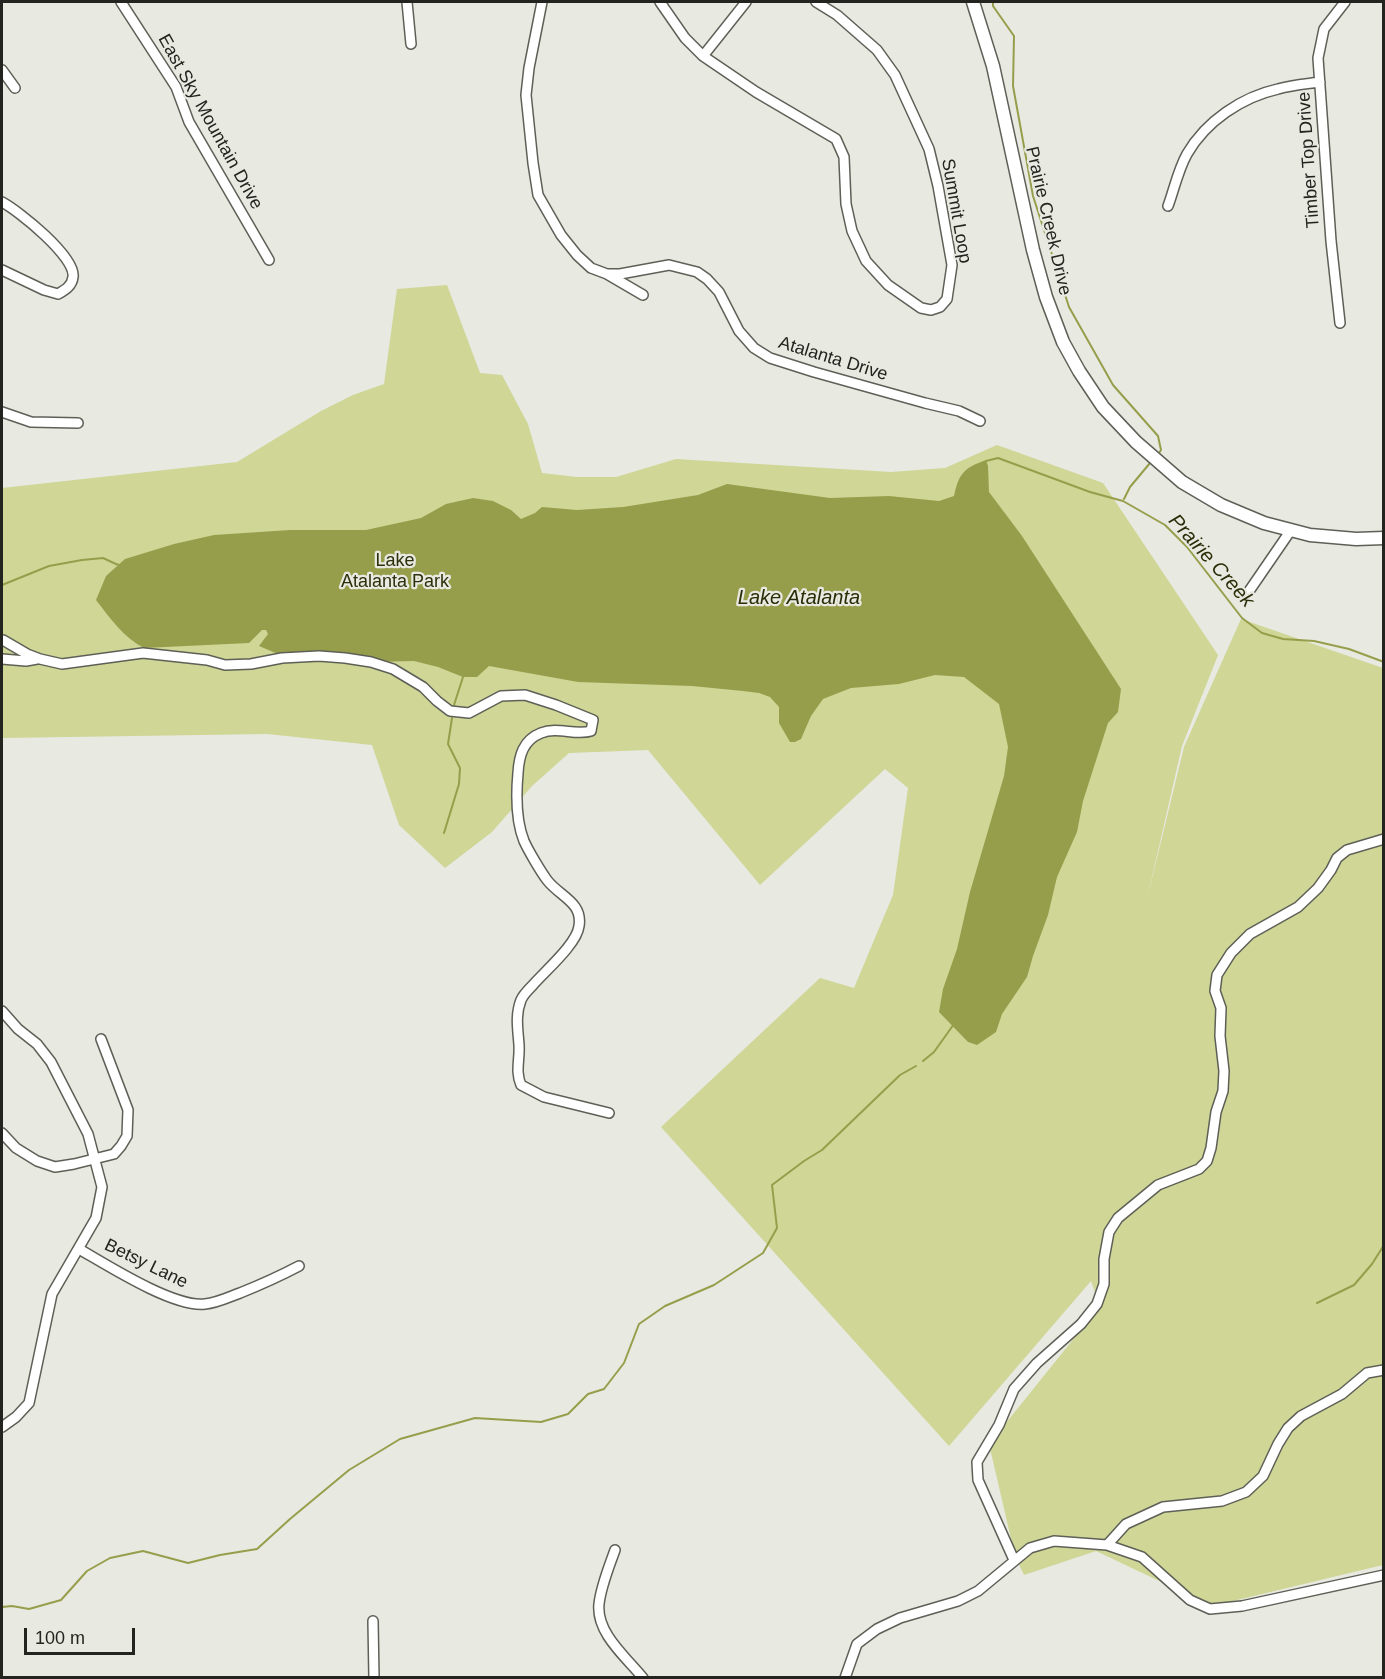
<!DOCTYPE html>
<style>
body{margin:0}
#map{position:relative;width:1385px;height:1679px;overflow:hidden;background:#e8e9e0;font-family:Arial,sans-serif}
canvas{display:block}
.frame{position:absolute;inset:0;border:3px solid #232420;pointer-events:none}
.scale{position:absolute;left:24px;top:1628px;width:111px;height:27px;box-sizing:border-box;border:3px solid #232420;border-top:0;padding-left:8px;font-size:18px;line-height:21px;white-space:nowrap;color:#232420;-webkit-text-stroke:4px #e8e9e0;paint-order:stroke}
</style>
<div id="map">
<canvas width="1385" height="1679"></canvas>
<div class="frame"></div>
<div class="scale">100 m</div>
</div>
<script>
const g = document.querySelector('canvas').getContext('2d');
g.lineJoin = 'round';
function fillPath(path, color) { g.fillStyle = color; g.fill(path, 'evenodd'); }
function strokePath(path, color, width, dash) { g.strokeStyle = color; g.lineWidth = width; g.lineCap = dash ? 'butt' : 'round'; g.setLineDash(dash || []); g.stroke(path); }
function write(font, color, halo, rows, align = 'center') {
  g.font = font + ' Arial,sans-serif'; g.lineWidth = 4.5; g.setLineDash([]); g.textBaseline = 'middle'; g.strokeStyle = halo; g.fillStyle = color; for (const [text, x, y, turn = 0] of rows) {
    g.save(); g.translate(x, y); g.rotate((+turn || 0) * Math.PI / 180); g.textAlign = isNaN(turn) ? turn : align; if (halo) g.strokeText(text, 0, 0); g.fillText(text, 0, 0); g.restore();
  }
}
const green = new Path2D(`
 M447,285L480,373L502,375L528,424L542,473L577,477H616L676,459L891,472L945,468L997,445L1103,483L1218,655L1182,746L1147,899L1184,747L1241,619L1383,668V1565L1212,1606L1096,1551L1024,1575L1015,1556L989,1444L1100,1306L1091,1281L949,1446L661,1127L820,978L854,988L893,895L908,788L885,769L760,885L648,750L569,753L532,786L492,832L445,868L399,825L372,745L267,734L2,738V488L237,462L321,411L353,395L384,384L397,289Z`);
const water = new Path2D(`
 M986,460L988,466L989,492L1022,536L1121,689L1118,712L1108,723L1083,801L1077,832L1057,877L1048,915L1033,956L1027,977L1002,1014L996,1032L977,1045L968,1042L939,1012L943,989L957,949L970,892L1004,776L1008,747L999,704L964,677L935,675L899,684L851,688L823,699L811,716L801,739L795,742H790L779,723V707L770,697L759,693L743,691L692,686L578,682L489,666L477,677H463L438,667L414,661L371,662L336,652L278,654L259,646L268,634L266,630H262L249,643L144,648C124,638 110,618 96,600L106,576L125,559L174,544L214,535L290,530H366L421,518L446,504L473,498L493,501L511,510L521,519L535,513L542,507L577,510L623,507L698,495L727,484L830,498L889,496L939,501L954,496C959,473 964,468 986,460Z`);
const stream = new Path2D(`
 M993,2V6L1014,36L1013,86L1033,196L1069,307L1113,385L1158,436L1161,450L1159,453
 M986,461L998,458L1090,492L1123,501L1165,525L1187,547L1242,618L1262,633L1283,639L1314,641L1349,649L1384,662
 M1124,499L1130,487L1150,463
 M2,585L49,566L82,560L103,558L116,564L122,566
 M454,705L463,677
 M444,833L459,784L460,768L448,744L452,718
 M923,1061L934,1052L954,1024
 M1317,1303L1354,1285L1372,1264L1384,1245
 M2,1607L12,1606L29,1609L61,1600L87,1571L110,1558L143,1551L188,1563L220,1555L257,1549L290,1519L349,1470L400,1439L475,1418L541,1422L568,1414L588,1394L604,1389L624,1363L639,1324L665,1306L714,1285L763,1253L777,1228L772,1185L804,1161L822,1150L900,1075L916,1066`);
const minor = new Path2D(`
 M121,2L176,87L189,122L269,260
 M407,2L411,44
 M542,2L529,68L526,95L533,163L538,195L561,235L577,255L591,268L607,274L643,295
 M660,2L685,38L703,56L756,92L836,139L844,157L846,204L852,231L866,261L888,285L921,308L931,310L940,307L947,299L952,265L938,186L929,149L895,75L877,50L837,15L816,2
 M703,56L746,2
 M2,70L15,88
 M2,202C19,211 76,257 73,277C72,286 65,290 58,294L44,290L2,270
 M1168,206C1174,190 1178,170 1187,154C1206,121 1242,97 1278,89C1292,85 1306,84 1320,82
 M607,274H620L669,265L697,272L707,279L719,292L739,331L754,348L770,358L814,372L925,403L959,411L980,421
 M1340,323L1331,241L1318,58L1324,29L1345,2
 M2,412L31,422L78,423
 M1245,597L1291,530
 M3,640L27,654L40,659L62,664L143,653L207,660L225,665L251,664L282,658L319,656L345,658L371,662L393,669L423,687L437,701L450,711L469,713L501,696L525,695L556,705L593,720L591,731C575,736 558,726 541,733C523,740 519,756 518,773C516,795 516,821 524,841C528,850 541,872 547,880C559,896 583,902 579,926C577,944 545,971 532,986C528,990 523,995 521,1000C515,1015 518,1030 519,1045C520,1060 515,1071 521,1085L544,1097L609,1113
 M2,659L26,661L37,659
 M2,1011L18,1029L37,1044L51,1062L88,1134L102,1187L96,1218L52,1294L29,1403L16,1417L2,1427
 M2,1133L16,1148L37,1161L55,1167L74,1164L114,1154L121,1146L127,1136L128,1110L101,1039
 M79,1249C107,1265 174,1308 205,1304C217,1303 229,1297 240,1293C260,1285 280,1276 299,1266
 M1107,1545L1126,1524L1163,1507L1222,1501L1246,1492L1263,1476L1278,1444L1288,1428L1301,1416L1342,1394L1367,1373L1384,1370
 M615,1550C609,1567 601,1586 599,1604C596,1633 626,1657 643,1678
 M1014,1560L978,1480L977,1462L999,1425L1014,1389L1037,1363L1081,1324L1097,1304L1104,1284V1259L1109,1232L1118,1218L1158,1185L1199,1169L1207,1161L1211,1148L1216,1112L1223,1091L1224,1071L1220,1036L1221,1008L1215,991L1217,975L1231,953L1250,934L1298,907L1318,888L1331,870L1337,858L1347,850L1384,839
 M373,1621L374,1678
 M845,1678L857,1644L877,1629L900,1618L958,1601L978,1591L1030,1548L1054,1541L1107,1545L1142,1557L1190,1600L1210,1609L1242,1606L1384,1575`);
const major = new Path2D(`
 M973,2L993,66L1033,250L1046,297L1063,342L1079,371L1103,407L1136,442L1182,482L1221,505L1264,523L1310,535L1356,539L1384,538`);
const streetNames = [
 ["East Sky Mountain Drive",210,122,61],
 ["Timber Top Drive",1309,160,-94],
 ["Summit Loop",956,211,80],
 ["Prairie Creek Drive",1048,221,77],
 ["Atalanta Drive",833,359,17],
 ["Betsy Lane",146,1264,26]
];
const parkNames = [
 ["Lake",395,561],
 ["Atalanta Park",395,582]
];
const waterNames = [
 ["Prairie Creek",1211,561,48],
 ["Lake Atalanta",799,598]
];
fillPath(green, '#cfd696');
fillPath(water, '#979e4b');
strokePath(stream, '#979e4b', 2);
strokePath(minor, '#5e6057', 12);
strokePath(major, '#5e6057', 15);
strokePath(minor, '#fff', 9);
strokePath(major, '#fff', 12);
write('18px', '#232420', '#e8e9e0', streetNames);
write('18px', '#2d300b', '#e8e9e0', parkNames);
write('italic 20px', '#2b2d08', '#e8e9e0', waterNames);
</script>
